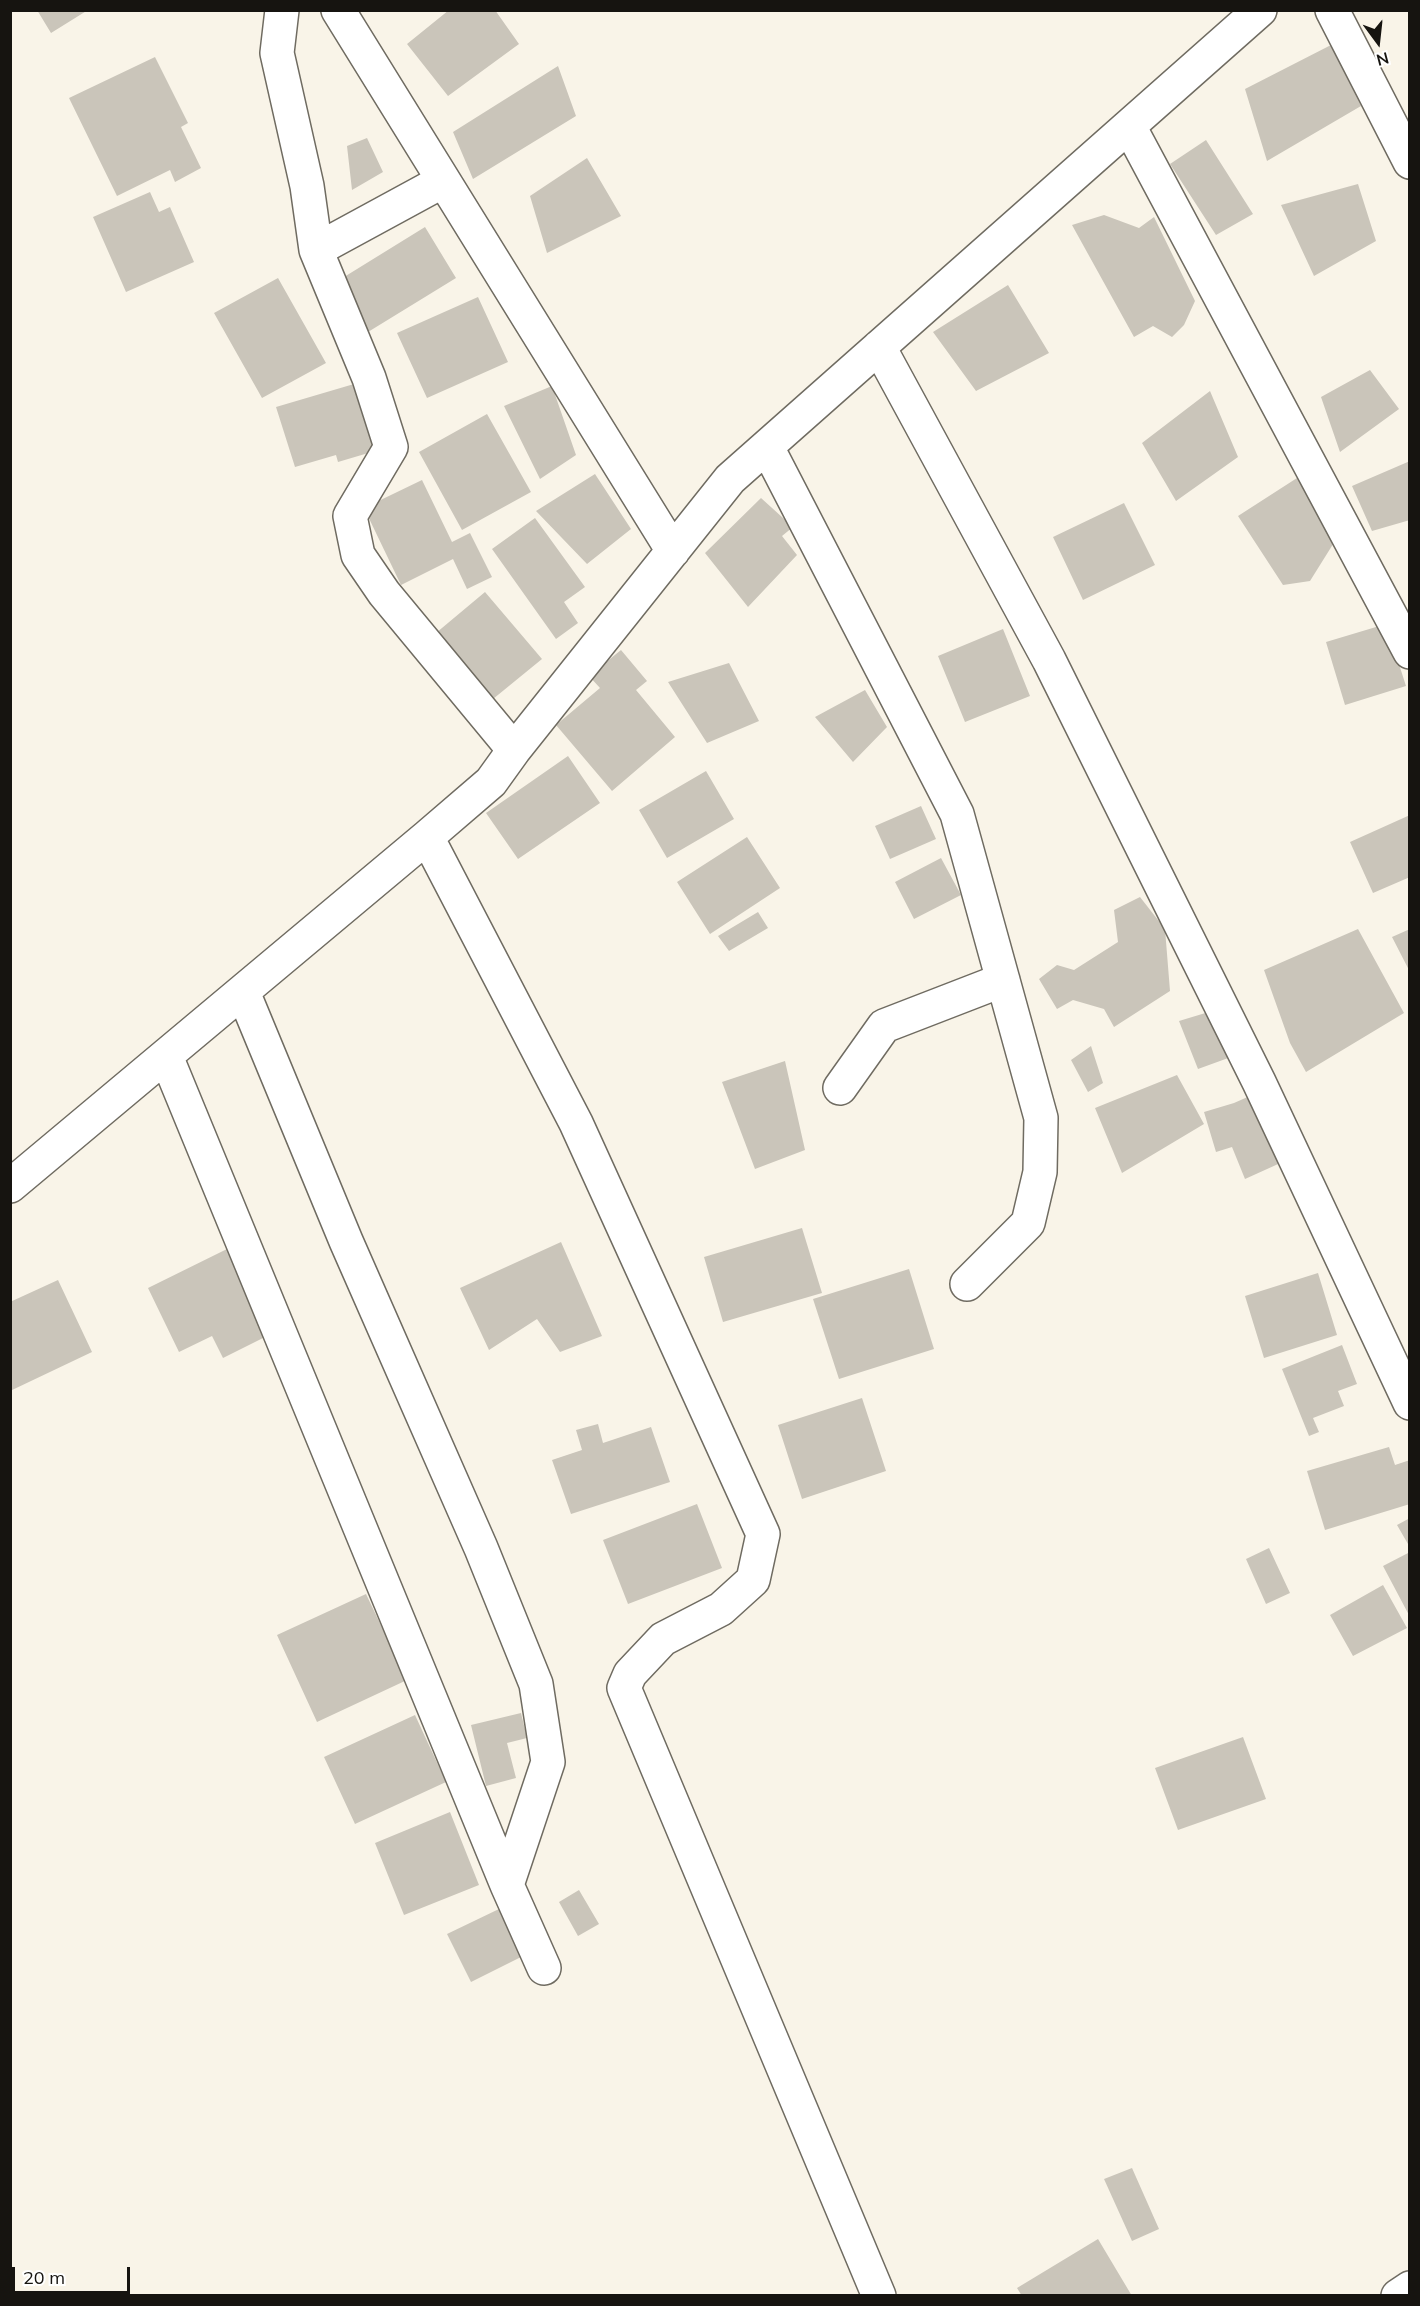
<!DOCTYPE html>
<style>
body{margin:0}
#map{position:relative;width:1420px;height:2306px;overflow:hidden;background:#f9f4e8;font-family:Mulish,sans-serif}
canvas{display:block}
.frame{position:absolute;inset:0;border:12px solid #161410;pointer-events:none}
.north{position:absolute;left:1348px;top:12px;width:60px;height:60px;-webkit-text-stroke:4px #fff;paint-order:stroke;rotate:165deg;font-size:16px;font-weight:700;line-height:24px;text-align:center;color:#161410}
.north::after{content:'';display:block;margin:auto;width:21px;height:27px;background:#161410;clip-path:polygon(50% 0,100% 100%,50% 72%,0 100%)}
.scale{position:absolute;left:12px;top:2267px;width:118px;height:27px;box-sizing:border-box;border:3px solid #161410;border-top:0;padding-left:8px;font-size:18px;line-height:21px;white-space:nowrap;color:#161410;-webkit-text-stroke:4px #fff;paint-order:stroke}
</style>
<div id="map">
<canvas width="1420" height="2306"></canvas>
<div class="frame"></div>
<div class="north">N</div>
<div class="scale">20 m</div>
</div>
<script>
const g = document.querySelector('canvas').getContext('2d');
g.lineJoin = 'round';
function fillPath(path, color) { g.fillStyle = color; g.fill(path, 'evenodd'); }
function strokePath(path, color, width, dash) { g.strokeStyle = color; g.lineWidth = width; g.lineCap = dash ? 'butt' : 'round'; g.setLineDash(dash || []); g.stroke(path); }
const building = new Path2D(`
 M37,10H88L51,33Z
 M449,10H495L519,44L448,96L407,44Z
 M1331,45L1361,106L1267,161L1245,89Z
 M155,57L188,123L181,127L201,168L175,182L170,170L117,196L69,98Z
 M558,66L576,116L473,179L453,132Z
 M367,138L383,172L352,190L347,146Z
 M1206,140L1253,214L1216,235L1170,164Z
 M587,158L621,216L547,253L530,196Z
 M1358,184L1376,241L1314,276L1281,205Z
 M150,192L159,212L170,207L194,262L126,292L93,217Z
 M1104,215L1139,228L1154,217L1195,301L1184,325L1172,337L1153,326L1134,337L1072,225Z
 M425,227L456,278L368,332L336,282Z
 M278,278L326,363L262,398L214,313Z
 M1008,285L1049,353L976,391L933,332Z
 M478,297L508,362L427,398L397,333Z
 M1370,370L1399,409L1340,452L1321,397Z
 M354,384L375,451L338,462L336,455L295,467L276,407Z
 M552,386L576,455L540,479L504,406Z
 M1210,391L1238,457L1176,501L1142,443Z
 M487,414L531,492L462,530L419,452Z
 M1410,461V520L1372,531L1352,486Z
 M595,474L631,529L587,564L536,511Z
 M1297,478L1335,541L1310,581L1283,585L1238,516Z
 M422,480L452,542L470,533L492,577L467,589L453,559L401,585L364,508Z
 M761,498L793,527L782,536L797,555L748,607L705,553Z
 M1124,503L1155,565L1083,600L1053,537Z
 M535,518L585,587L564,602L578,623L556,639L492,549Z
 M485,592L542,659L493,699L436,633Z
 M1386,624L1406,686L1345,705L1326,642Z
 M1003,629L1030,696L965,722L938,656Z
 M621,650L647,681L636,690L675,737L612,791L556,725L600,688L589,676Z
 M729,663L759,721L707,743L668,682Z
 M865,690L887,727L853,762L815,717Z
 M568,756L600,803L518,859L486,813Z
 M706,771L734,819L667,858L639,810Z
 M921,806L936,839L890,859L875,826Z
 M1410,815V877L1373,893L1350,842Z
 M747,837L780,888L710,934L677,882Z
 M941,858L961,895L914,919L895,882Z
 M1140,897L1165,929L1170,991L1114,1027L1104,1009L1073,1000L1057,1009L1039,979L1057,965L1074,970L1118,942L1114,910Z
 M758,912L768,928L729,951L718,936Z
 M1358,929L1404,1013L1306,1072L1290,1043L1264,970Z
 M1410,929V972L1392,937Z
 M1212,1011L1231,1057L1198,1069L1179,1021Z
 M1091,1046L1103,1083L1088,1092L1071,1060Z
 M785,1061L805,1150L755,1169L722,1082Z
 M1177,1075L1204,1124L1122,1173L1095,1108Z
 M1259,1092L1287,1160L1245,1179L1232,1147L1216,1152L1204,1112L1234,1103Z
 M802,1228L822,1293L723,1322L704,1257Z
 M561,1242L602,1336L560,1352L537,1319L489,1350L460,1288Z
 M227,1249L269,1335L223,1358L212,1336L179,1352L148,1288Z
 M909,1269L934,1349L839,1379L813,1299Z
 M1318,1273L1337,1335L1264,1358L1245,1296Z
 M58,1280L92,1352L10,1391V1302Z
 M1342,1345L1357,1384L1338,1391L1344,1406L1313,1418L1319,1432L1309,1436L1282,1369Z
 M862,1398L886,1471L802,1499L778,1425Z
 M598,1424L603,1443L651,1427L670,1482L571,1514L552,1460L582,1450L576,1430Z
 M1389,1447L1395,1465L1410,1460V1504L1325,1530L1307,1471Z
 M697,1504L722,1568L628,1604L603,1540Z
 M1410,1518V1543L1408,1544L1397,1525Z
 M1269,1548L1290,1593L1266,1604L1246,1559Z
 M1410,1552V1617L1383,1566Z
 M1383,1585L1407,1628L1353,1656L1330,1615Z
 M366,1594L407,1680L317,1722L277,1635Z
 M521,1713L527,1738L507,1743L516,1778L486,1786L471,1725Z
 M415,1715L446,1782L355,1824L324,1757Z
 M1243,1737L1266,1799L1178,1830L1155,1768Z
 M450,1812L479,1885L404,1915L375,1843Z
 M579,1890L599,1924L578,1936L559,1902Z
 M499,1909L523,1956L471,1982L447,1934Z
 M1132,2168L1159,2229L1132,2241L1104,2179Z
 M1098,2239L1132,2296H1022L1017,2288Z`);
const minor = new Path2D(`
 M282,10L277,53L307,186L316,250
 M338,10L673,551
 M1332,10L1410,162
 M1129,126L1410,652
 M443,181L316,250L369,378L391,447L350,516L358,555L384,593L514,750
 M879,347L1049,660L1259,1082L1410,1403
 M767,447L957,814L1041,1118L1040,1172L1028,1223L967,1284
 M427,837L576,1123L763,1534L753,1580L721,1609L663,1639L630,1674L624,1688L879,2296
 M243,992L346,1241L481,1548L536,1684L548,1762L507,1885
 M166,1056L507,1885L544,1968
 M840,1088L884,1026L1003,980
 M10,1186L427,837L491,782L514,750L730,479L1260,10
 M1398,2296L1410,2288`);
fillPath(building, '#cac5ba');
strokePath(minor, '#6f6b61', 36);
strokePath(minor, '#fff', 33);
</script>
